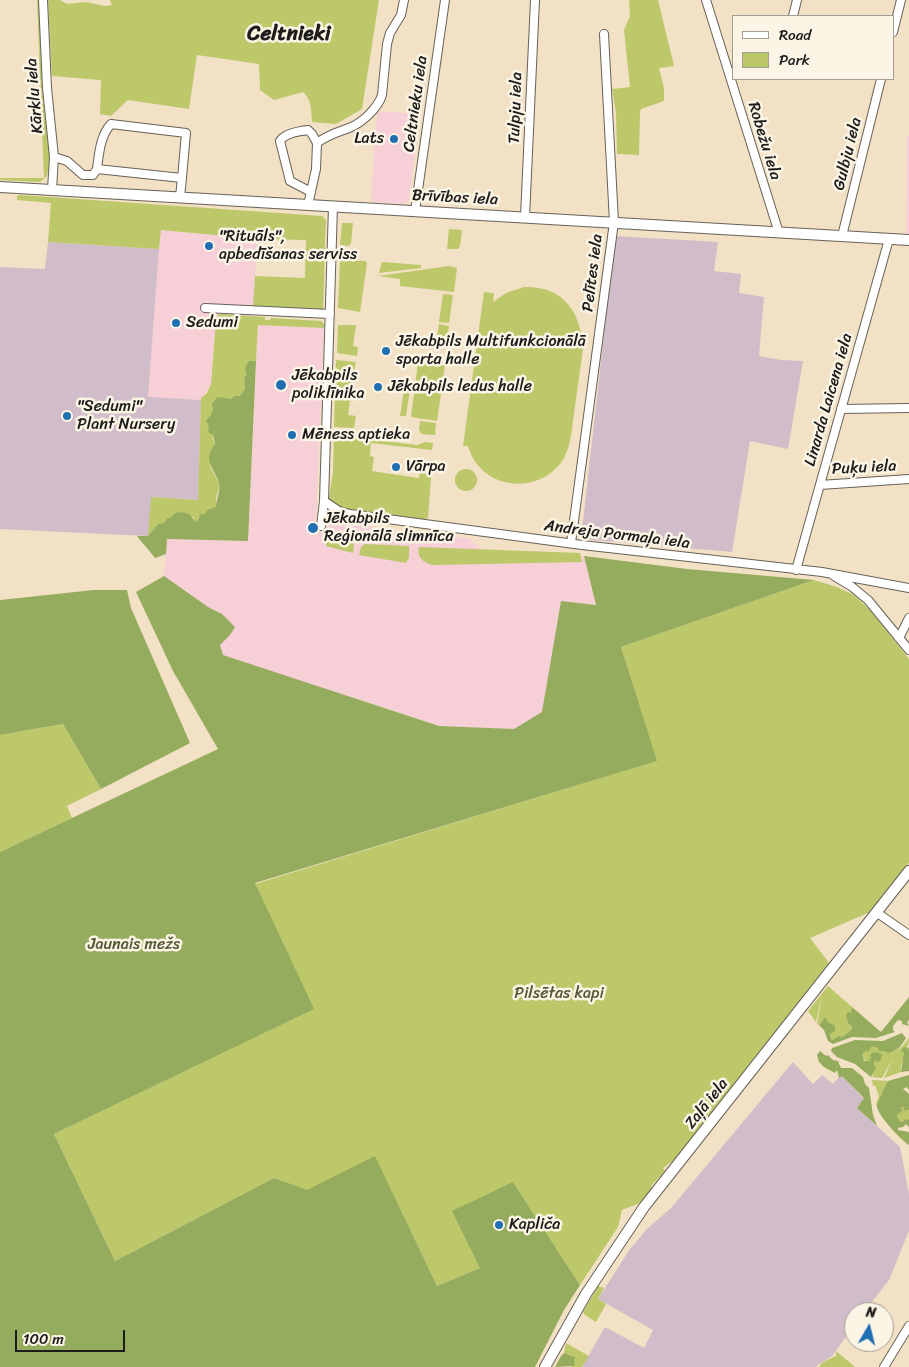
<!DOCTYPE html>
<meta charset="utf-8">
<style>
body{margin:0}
#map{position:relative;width:909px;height:1367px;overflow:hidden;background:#f2e1c4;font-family:Sriracha,sans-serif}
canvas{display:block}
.legend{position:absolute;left:732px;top:15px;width:162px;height:65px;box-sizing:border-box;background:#fcf5e5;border:1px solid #a29e95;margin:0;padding:6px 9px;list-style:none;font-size:15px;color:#1c1c1c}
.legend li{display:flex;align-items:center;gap:10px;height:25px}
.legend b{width:25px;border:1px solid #a29e95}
.north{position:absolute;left:844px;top:1302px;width:50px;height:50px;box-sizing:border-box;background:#fcf5e5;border:1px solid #a29e95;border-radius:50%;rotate:8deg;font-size:14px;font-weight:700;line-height:20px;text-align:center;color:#1c1c1c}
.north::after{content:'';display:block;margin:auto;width:18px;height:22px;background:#1f6fb2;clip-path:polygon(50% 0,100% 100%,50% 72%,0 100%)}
.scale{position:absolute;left:15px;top:1330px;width:110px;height:22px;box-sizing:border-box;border:2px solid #1c1c1c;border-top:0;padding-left:6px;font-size:15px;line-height:18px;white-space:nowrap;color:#1c1c1c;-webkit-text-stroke:4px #fcf5e5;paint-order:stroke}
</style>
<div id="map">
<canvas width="909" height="1367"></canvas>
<ul class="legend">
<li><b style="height:6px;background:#fff"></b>Road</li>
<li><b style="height:14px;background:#bcc86a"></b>Park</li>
</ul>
<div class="north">N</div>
<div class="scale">100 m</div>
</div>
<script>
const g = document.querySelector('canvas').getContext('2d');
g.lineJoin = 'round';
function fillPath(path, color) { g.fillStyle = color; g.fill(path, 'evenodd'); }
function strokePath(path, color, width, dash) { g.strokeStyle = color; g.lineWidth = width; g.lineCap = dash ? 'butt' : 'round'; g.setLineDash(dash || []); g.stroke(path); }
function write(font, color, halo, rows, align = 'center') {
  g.font = font + ' Sriracha,sans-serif'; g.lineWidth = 5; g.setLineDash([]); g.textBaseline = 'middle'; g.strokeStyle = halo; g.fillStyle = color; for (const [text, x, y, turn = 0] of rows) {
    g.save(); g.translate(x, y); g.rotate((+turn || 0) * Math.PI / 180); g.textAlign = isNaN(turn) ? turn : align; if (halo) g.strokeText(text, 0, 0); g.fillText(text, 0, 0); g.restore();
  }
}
const built = new Path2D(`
 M377,111L421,114L409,198L407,202L404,204L371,202Z
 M907,136H909V234H906Z
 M160,230L257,239L253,317L219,314L216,319L211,384L201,400L148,398Z
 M258,325L324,328L316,523L371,526L382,531L405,534L468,538L484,551L584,556L596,605L561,601L542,712L514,729L439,726L223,655L220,645L230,635L222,614L208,607L164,576L167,539L248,541Z`);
const industrial = new Path2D(`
 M615,236L718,242L714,271L741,274L739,293L764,297L759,356L781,360L803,361L788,449L750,441L732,552L581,539Z
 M48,242L159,249L148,397L201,400L198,500L152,497L148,536L0,529V267L45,269Z
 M793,1062L813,1084L822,1075L833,1084L841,1075L864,1099L857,1108L900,1147L909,1194V1231L889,1280L864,1312H854V1326L832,1356L815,1367H582L605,1327L644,1348L653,1330L598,1299L630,1249L647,1229L671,1208Z`);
const green = new Path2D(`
 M37,0H39L42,88L50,159L47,176L40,182L0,180V178H44Z
 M48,0H60L67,4L86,2L105,6L112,5L110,0H379L362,109L336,124L312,122C311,112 312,99 303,92L274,100L260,90L259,64L197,55L189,109L128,100L111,116L100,114L101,80L52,76Z
 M629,0H658L674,66L659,68L664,88V101L641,109L640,112L639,155L617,154L616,113L612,89L630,87L624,30L630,16Z
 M20,195L322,216L326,220L323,312L253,308L255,276L305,278L306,240L257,239L161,230L159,249L48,242L51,203L17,200V196Z
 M342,223H353L351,243L349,246L340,245Z
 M449,229L462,230L460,246L458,249H447Z
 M340,260L365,261L367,263L360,312L338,308Z
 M382,262L421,265V268L379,273Z
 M449,266L457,268L454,292L400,286V279L378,276Z
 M524,287C564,286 581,312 583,349C580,370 577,392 574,413C572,428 571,445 564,458C553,478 527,488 505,482C487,478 473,464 468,446H463L484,292L494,293L493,302L506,293Z
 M443,294L453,295L449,323L439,322Z
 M219,314L265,317V320H270L271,318L321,321L324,324V328L258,325L256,361H249L244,379L245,389L240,396L213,408L211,416L213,440L215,444L210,466L220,485L216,498V507L196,523L193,517L171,518L164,524H158L148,536L151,497L198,500L201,398L207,393L211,384L216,319Z
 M439,324L449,326L447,338L437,336Z
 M338,325H356L353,346L358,347L357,356L337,353Z
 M336,360L356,362L351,391L335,389Z
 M418,362L445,365L437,421L411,417Z
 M405,382L411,383L406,416H400Z
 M335,392L351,394L348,415L356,416L354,428L334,427Z
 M420,421L436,423L435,435L421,434L419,429Z
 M334,432H353V437L417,445L425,442L433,443L432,450L371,443L370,456L374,457L372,471L418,478L420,476L419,474L420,463L432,464L428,518L424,520L348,509C341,508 333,505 329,499L333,472Z
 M455 480a11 11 0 1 1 22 0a11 11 0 1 1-22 0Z
 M327,535H328L332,542L353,543L354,546L353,553L326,546Z
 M365,544L409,546V558L406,563L359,555L361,547Z
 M419,547L580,553L582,562L434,565C425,564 416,558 419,547Z
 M814,580L837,587L854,595L871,611L909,659V863L870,912L810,938L829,963L674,1160L663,1168L665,1171L651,1186L653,1189L638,1204L622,1210L618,1227L580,1285L513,1182L480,1268L437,1286L375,1157L307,1191L274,1178L115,1261L54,1134L313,1009L255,884L656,761L621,647Z
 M63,724L101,789L67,806L72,818L0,852V735Z
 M828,986L852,1007V1011L847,1020L852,1026V1029L842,1037L833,1040L830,1038L831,1025L823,1019L819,1025L817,1024L822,995L816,1022L808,1011Z
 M909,1038C909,1050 900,1060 901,1072L884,1078L893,1058Z
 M872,1046C888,1048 884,1058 902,1046L893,1058L882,1078L871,1077L873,1076V1063L877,1060L880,1061L871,1057V1061L867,1062L861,1056L864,1050Z
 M872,1080L888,1081L882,1098L877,1106L876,1104L879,1096L875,1085L873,1086Z
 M903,1105L908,1111L909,1110V1120H903L901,1122L897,1117L898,1114L903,1111L901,1108Z
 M598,1286L604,1288L598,1299L606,1304L596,1322L585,1315L583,1312Z
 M566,1343L589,1356L582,1367H571L575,1360L573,1356L564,1353Z
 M836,1351L855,1367H819C822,1361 829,1359 836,1356Z`);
const forest = new Path2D(`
 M249,361H256L248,541L167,539L166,554L155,558C149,550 143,544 137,536H148L158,524L164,523L167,518H171C176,510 181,512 189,514L196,522L199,519L200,514H205L207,510L216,507C216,500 221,489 219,483C214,467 202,461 215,444L213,435L208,432L209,426L206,421C211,416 214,411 212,404L217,397L231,399L235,396H240L245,389L244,378L246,374L245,368Z
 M584,556L687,569L814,580L621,647L657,761L255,883L314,1009L54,1134L115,1261L274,1178L307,1190L375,1156L437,1286L480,1268L452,1211L513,1182L580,1285L564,1310L535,1367H0V852L218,749L173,671L136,592L164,576L208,607L222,614L235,627L230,635L220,645L223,655L439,726L514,729L542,712L561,601L596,605Z
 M94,590H127L131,608L190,743L101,789L63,724L0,735V600Z
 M909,997V1020L907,1022L909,1026L902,1024V1021L898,1020L893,1026V1030L895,1032L876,1038L852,1037L833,1044L828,1041L824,1030L819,1025L825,1017L828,1022L835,1026V1031L830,1034L831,1039L833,1040L838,1036L842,1037L852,1029V1026L848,1023L846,1015L848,1012L851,1013L852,1007L881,1032Z
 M902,1033L906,1038C901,1047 898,1049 889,1053L884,1051H879L878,1048L872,1046L868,1052L865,1050V1052L862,1054L864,1061H871L869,1059L871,1058L870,1055L872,1053L877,1052L882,1055L880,1061L877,1062V1060L873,1063L876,1068L871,1077L855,1064L837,1057L831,1051L832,1048L855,1040L883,1041Z
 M905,1047L907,1049L909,1047V1071L901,1072L904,1053L901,1050Z
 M820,1051L826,1056L828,1055L833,1060L838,1061L841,1068H852L863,1077L865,1084L869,1088L873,1115L877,1126L857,1108L864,1098L842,1076L839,1078L837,1070L835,1073L824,1067L819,1062L817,1055Z
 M909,1075V1091L907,1087L903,1089L909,1094V1110L905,1111L903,1106L901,1108L903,1111L898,1114L897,1117L901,1122L906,1119L909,1120V1127L906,1124L903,1127L898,1128V1130L909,1132V1145C902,1141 875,1113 877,1105C878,1103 886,1084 888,1081Z
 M564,1353L575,1357L574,1366L555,1367L561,1356Z`);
const minor = new Path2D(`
 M43,0L47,88L54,157L52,190
 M706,0L779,233
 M793,16L797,0
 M893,32L901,0
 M54,157L67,161L83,175H93L97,169C99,154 100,136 111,124L186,133L182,178L97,169
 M311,192L290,181L280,141C285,133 299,131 308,130L312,134L317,143
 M180,197L182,178
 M308,205L316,169L317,143C329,134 336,133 349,128C362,123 378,108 382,95L387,44L390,33L401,15L404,0
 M415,211L445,0
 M525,217L535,0
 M842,236L881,79
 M205,308L330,314
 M841,409L909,408
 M820,485L909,479
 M324,501L339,511L350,514L582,545L822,572L909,588
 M321,526L324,501L333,206
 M571,543L614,222L604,34
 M796,570L889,239
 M834,576L851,586L868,600L909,650
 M899,638L909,618
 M876,912L909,935
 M884,1367L909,1326`);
const major = new Path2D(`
 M0,187L909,240
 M545,1367L586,1294L644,1207L909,871`);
const markers = [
 [394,139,5,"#1f6fb2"],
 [209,246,5,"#1f6fb2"],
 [176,323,5,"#1f6fb2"],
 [386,351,5,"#1f6fb2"],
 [281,385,6,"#1f6fb2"],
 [378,387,5,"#1f6fb2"],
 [67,416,5,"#1f6fb2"],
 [292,435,5,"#1f6fb2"],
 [396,467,5,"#1f6fb2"],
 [313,528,6,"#1f6fb2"],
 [499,1225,5,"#1f6fb2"]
];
const streetNames = [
 ["Kārklu iela",35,96,-95],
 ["Celtnieku iela",416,104,-82],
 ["Tulpju iela",516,108,-88],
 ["Robežu iela",764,141,73],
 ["Gulbju iela",848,154,-76],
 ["Brīvības iela",455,198,3],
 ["Pelītes iela",593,273,-83],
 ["Linarda Laicena iela",829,400,-74],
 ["Puķu iela",864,468,-3],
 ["Andreja Pormaļa iela",617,535,7],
 ["Zaļā iela",707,1104,-52]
];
const poiNames = [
 ["Lats",384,139,"right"],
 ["\"Rituāls\",",219,237],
 ["apbedīšanas serviss",219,255],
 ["Sedumi",186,323],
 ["Jēkabpils Multifunkcionālā",396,342],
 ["sporta halle",396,360],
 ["Jēkabpils",292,376],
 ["poliklīnika",292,394],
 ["Jēkabpils ledus halle",388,387],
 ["\"Sedumi\"",77,407],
 ["Plant Nursery",77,425],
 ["Mēness aptieka",302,435],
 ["Vārpa",406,467],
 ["Jēkabpils",324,519],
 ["Reģionālā slimnīca",324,537],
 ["Kapliča",509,1225]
];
const parkNames = [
 ["Jaunais mežs",134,945],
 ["Pilsētas kapi",559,994]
];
const districtNames = [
 ["Celtnieki",289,35]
];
fillPath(built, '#f6cfd7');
fillPath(industrial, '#d1bdc9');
fillPath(green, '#bcc86a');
fillPath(forest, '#95ac5e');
strokePath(minor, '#676157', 10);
strokePath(major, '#676157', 12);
strokePath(minor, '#fff', 8);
strokePath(major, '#fff', 10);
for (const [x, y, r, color] of markers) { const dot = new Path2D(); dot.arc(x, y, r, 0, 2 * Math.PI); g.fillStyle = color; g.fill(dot); strokePath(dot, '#fcf5e5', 2); }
write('16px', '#1c1c1c', '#fcf5e5', streetNames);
write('16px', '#1c1c1c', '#fcf5e5', poiNames, 'left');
write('16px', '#545837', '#fcf5e5', parkNames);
write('bold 21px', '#1c1c1c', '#fcf5e5', districtNames);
</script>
